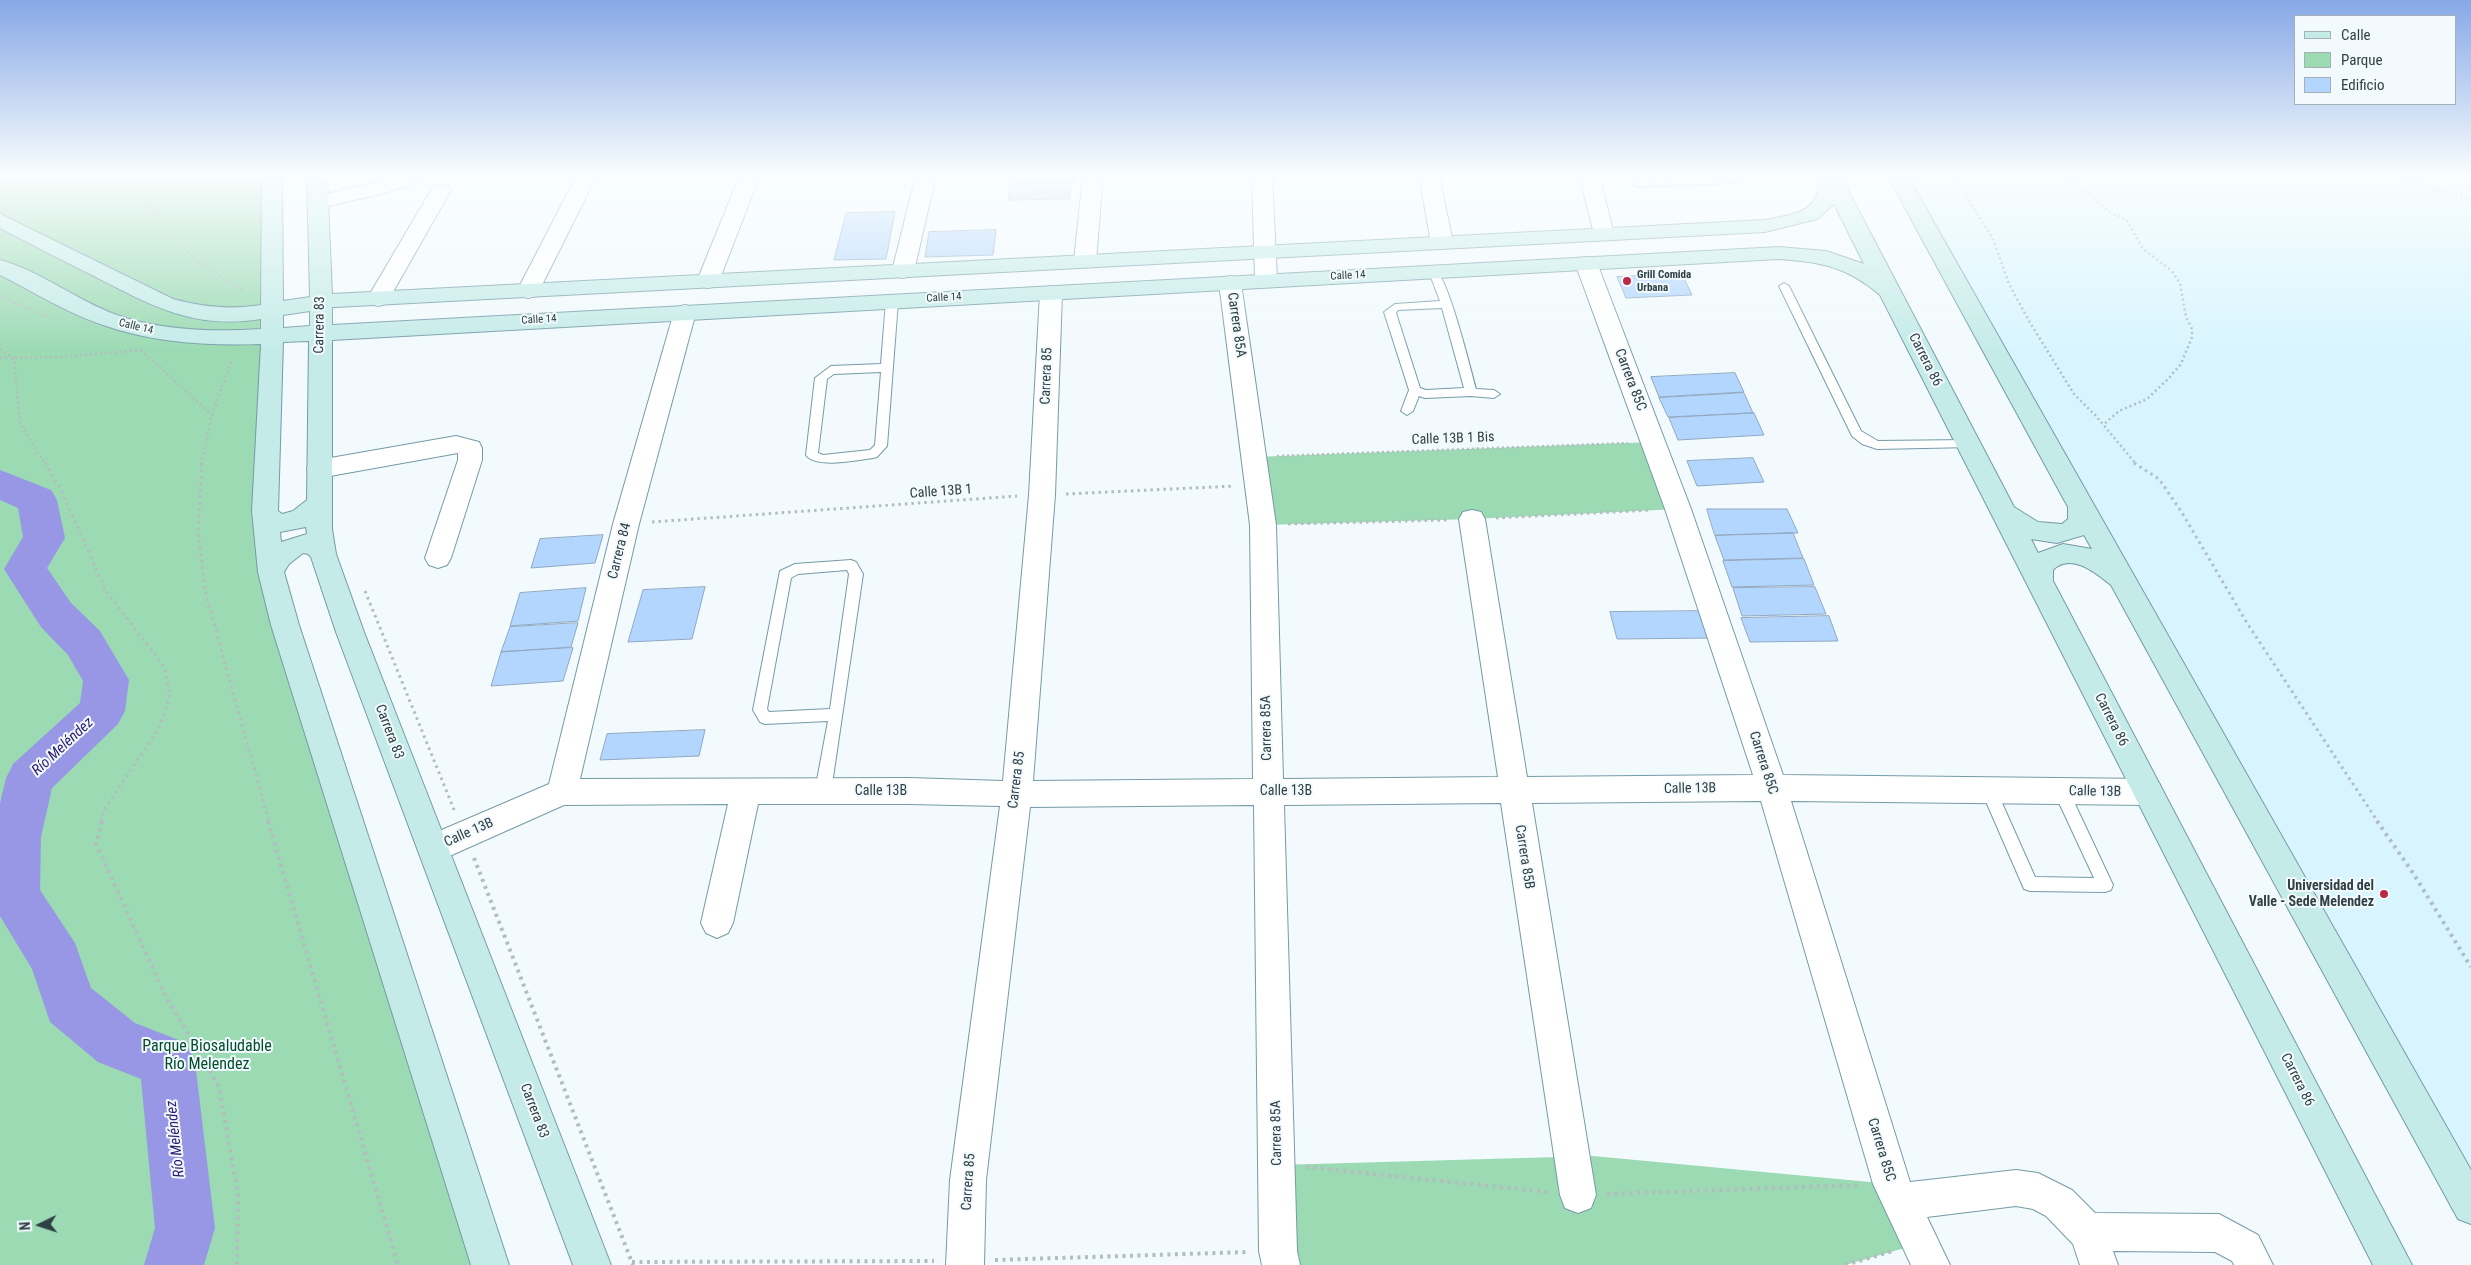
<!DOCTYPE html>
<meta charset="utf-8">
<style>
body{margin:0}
#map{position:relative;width:2471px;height:1265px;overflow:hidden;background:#f2fafd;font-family:"Roboto Condensed",sans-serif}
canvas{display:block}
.legend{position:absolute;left:2294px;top:15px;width:162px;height:90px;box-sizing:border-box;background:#f2fafd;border:1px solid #a4b0b3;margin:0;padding:6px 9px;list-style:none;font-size:15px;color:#304045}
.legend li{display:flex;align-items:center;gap:10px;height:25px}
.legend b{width:25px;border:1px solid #a4b0b3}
.north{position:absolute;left:15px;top:1200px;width:50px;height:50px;-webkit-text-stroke:4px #f2fafd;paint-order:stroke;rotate:266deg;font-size:14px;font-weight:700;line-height:20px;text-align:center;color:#304045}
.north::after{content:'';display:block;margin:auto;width:18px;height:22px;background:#304045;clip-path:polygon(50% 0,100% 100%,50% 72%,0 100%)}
</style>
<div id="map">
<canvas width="2471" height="1265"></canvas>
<ul class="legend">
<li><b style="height:6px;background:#c4ebe8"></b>Calle</li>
<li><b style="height:14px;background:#9bdab3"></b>Parque</li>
<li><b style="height:14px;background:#b2d6fe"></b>Edificio</li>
</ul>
<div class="north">N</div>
</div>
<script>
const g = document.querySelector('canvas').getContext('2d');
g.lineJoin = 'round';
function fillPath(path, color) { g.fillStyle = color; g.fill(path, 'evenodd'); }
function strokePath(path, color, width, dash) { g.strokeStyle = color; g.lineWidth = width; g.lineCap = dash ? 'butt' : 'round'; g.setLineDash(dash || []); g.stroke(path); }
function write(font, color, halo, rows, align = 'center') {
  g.font = font + ' "Roboto Condensed",sans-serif'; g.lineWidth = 4; g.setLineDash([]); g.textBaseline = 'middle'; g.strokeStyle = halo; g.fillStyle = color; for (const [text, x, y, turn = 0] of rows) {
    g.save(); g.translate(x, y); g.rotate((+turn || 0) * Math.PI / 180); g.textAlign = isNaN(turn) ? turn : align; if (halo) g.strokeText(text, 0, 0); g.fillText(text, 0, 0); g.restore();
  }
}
const built = new Path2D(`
 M1897,175H2471V1206L2081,504Z`);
const green = new Path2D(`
 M0,175H272L273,270L266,542L490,1265H0Z
 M1653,442L1678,509L1472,519L1263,525L1254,457Z
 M1593,1156L1891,1184L1919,1244L1845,1265H1281L1278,1165Z`);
const river = new Path2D(`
 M0,470L51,490L57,500L65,538L47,568L71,603L100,631L129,680L125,711L118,724L52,788L41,837L40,890L75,943L91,988L135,1023L186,1043L195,1062L215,1228L204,1265H144L155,1228L141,1079L98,1062L50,1022L32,969L0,916V803L6,778L13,764L80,703L83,681L68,655L41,627L4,569L23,537L18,508L0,500Z`);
const building = new Path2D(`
 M1011,175H1075L1074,183H1011Z
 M1071,183L1070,199L1008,200L1010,185Z
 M895,212L886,259L834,260L846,213Z
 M996,230L993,255L925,257L929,232Z
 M1682,274L1692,295L1626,298L1617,277Z
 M1735,373L1744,392L1659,397L1651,377Z
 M1744,393L1753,413L1668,417L1659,398Z
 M1754,413L1764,435L1678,440L1669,418Z
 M1753,458L1764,482L1697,486L1687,461Z
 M1707,509H1787L1798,533L1715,535Z
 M1793,533L1803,558L1724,560L1715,536Z
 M603,535L595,563L531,568L540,539Z
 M1804,559L1814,585L1732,587L1723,561Z
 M705,587L692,639L628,642L643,590Z
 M1815,587L1826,614L1742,616L1733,588Z
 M586,588L578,621L510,626L520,593Z
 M1706,611L1714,638L1617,639L1610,612Z
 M1829,616L1838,641L1750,642L1741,618Z
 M578,623L571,647L501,652L510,627Z
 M573,648L563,681L491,686L501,652Z
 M705,730L699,756L600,760L607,734Z`);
const pathFar2 = new Path2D(`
 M132,175L153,213L197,261L243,290
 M1953,175L1993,239L2009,284L2029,321L2074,394L2096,416L2136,464
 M2056,175L2081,186L2111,213L2127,220L2143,249L2171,270L2180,283L2186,317L2192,329V337L2181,364L2168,379L2147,399L2119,411L2103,425
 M2394,175L2471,201
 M0,296L48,317
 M0,349L14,359L20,423L45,464
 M141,350L212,415
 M0,358L63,357L141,350
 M1277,456L1628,443
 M201,464L212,415L232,359`);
const pathFar1 = new Path2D(`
 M45,463L59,486L106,591L165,668L170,696L159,728L104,810L101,822
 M202,463L198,533L206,595L269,822
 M2134,463L2159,479L2181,511L2247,623L2378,822
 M1066,494L1234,486
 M1496,518L1652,510
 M652,522L1017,496
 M1288,524L1447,520
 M365,591L455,812`);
const path = new Path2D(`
 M102,821L96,844L164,993L219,1087L238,1194L237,1265
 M268,821L398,1265
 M2377,821L2413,873L2471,967
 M474,858L633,1265
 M1306,1167L1548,1192
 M1607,1194L1861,1185
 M995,1260L1249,1252
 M632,1262L934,1261
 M1845,1265L1893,1251`);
const lane = new Path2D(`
 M1736,175H1749L1732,183L1637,187L1632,184L1637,181L1730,177Z
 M1434,269C1447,272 1471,371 1476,389L1494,390L1500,394L1494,398L1471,396L1425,398L1419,396L1413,411L1407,415L1401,411L1409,390L1384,312L1395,304L1440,301L1429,272ZM1442,308L1464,388L1426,390L1420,388L1396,313L1398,310Z
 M1784,283L1789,286L1861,431L1878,441L1968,440L1972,441L1974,444L1972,447L1877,449L1862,444L1852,436L1779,286Z
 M892,298L898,301L887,446L877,457L873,458C857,460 816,469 806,455L815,378L831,366L881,364L886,301ZM881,372L875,445L870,450L823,455L818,453L827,379L834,374Z
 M851,560L856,562L863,574L831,791L828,796L823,797L818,796L815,791L828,721L765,724L760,722L753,710L780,571L795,564ZM847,570L849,574L830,709L769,712L767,709L791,578L798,574Z
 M1989,784L1994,785L2035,877L2094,878L2054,792L2057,787L2062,786L2067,787L2113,885L2111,890L2105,892L2030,891L2024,889L1981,790L1984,785Z`);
const street = new Path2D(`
 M399,175H425C414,190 339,203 318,208L311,206L308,202L311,198L385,180Z
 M577,175H597L539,291L536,296L528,298L520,296L517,291Z
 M740,175H760L719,281L716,286L708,288L700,286L697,281Z
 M916,175H936L914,271L911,276L903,278L895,276L892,271Z
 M1083,175H1103L1096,261L1093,266L1085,267L1077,266L1074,261Z
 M1252,175H1272L1277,280L1274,285L1266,287L1258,285L1255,280Z
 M1419,175H1439L1453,243L1449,247L1442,249L1435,247L1431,243Z
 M1579,175H1599L1614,234L1611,238L1604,240L1597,238L1594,234Z
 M441,184L448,186L451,190L389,299L386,304L378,306L370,304L367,299L431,190L434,186Z
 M1586,257L1594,258L1597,263L1691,509L1783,775L2148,779L2159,783L2163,792L2159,801L2148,805L1791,801L1910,1182L2016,1170L2038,1173L2072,1190L2095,1213L2219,1214L2258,1235L2273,1265H2234L2232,1261L2215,1252L2113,1251L2118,1265H2080L2073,1244L2046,1216L2033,1209L2016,1206L1927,1217L1950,1265H1911L1873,1184L1761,801L1532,803L1596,1195L1591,1208L1578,1213L1565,1208L1560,1195L1501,803L1284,805L1297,1251L1300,1265H1262L1259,1251L1254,805L1030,807L986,1180L984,1265H946L950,1180L1000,806L910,804H758L733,923L728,933L717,938L706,933L701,923L728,804L564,805L445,858L434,862L423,858L418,848L423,838L549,784L613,524L674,312L677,307L685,305L693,307L696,312L639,524L580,779L910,778L1003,781L1029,495L1040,293L1043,288L1051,286L1059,288L1062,293L1055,495L1033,781L1253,779L1250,525L1219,283L1222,278L1230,276L1238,278L1241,283L1276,525L1283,779L1498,777L1459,519L1463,512L1472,510L1481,512L1485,519L1527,777L1753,775L1665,509L1575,263L1578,258Z
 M456,436L479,442L482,448V460L451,558L447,565L438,568L429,565L425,558L458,460V453L319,478L310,475L307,469L310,463L319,460Z`);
const secondary = new Path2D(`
 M262,175H282L283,301L310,297L307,175H327L332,294L1765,220C1795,214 1822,212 1819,175H1840L2014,507L2038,522L2062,524L2068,519V507L1887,175H1907L2471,1170V1224L2458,1219L2111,585C2096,573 2071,552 2053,570V581L2412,1265H2373L1880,295C1847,267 1822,262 1779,259L332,340V529L336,554L364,632L611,1265H573L336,632L311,557L308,554L303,553L289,564L284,572L299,625L509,1265H471L271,625L258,572L252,511L261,344C208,346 153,343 103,325C69,314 32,291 0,275V260C41,271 77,301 117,315C162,331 214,332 261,329V319C193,330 150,305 92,275C61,260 31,244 0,228V214L173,299C203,307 230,310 261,305ZM1834,204L1864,264L1826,251L1779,247L332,325V307H336L1765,232L1817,219ZM310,311V326L283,328V315ZM309,341L307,500L293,511L282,514L278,511L283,342ZM306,527L307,534L281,542L280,532ZM2084,535L2092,549L2063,544L2038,553L2031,539L2057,543Z`);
const markers = [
 [1627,281,5,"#bb2a42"],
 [2384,894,5,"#bb2a42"]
];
const farPoinames = [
 ["Grill Comida",1637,275],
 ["Urbana",1637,288]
];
const farStreetnames = [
 ["Calle 14",1348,276,-3],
 ["Calle 14",944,298,-3],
 ["Calle 14",539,320,-3],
 ["Calle 14",136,327,14]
];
const streetNames = [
 ["Carrera 83",320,325,-89],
 ["Carrera 85A",1236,325,82],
 ["Carrera 86",1925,360,63],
 ["Carrera 85",1047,376,-88],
 ["Carrera 85C",1630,380,69],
 ["Calle 13B 1 Bis",1453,439,-2],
 ["Calle 13B 1",941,492,-4],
 ["Carrera 84",620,551,-76],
 ["Carrera 86",2111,720,63],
 ["Carrera 85A",1267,728,-91],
 ["Carrera 83",389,732,69],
 ["Carrera 85C",1763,763,72],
 ["Carrera 85",1017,780,-83],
 ["Calle 13B",1690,789,-1],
 ["Calle 13B",881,791],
 ["Calle 13B",1286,791],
 ["Calle 13B",2095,792,1],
 ["Calle 13B",469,833,-24],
 ["Carrera 85B",1524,857,81],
 ["Carrera 86",2297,1080,63],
 ["Carrera 83",534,1111,69],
 ["Carrera 85A",1277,1133,-91],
 ["Carrera 85C",1881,1150,73],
 ["Carrera 85",969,1182,-86]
];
const poiNames = [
 ["Universidad del",2374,886],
 ["Valle - Sede Melendez",2374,902]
];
const waterNames = [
 ["Río Meléndez",63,747,-43],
 ["Río Meléndez",176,1139,-96]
];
const nearParknames = [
 ["Parque Biosaludable",207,1047],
 ["Río Melendez",207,1065]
];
fillPath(built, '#d8f5ff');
fillPath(green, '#9bdab3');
fillPath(river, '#9797e6');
fillPath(building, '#b2d6fe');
strokePath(building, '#91a8c1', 1);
strokePath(lane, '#759ba7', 2);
strokePath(street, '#759ba7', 2);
strokePath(secondary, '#759ba7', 2);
strokePath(pathFar2, '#b2bdc0', 2.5, [2, 3]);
strokePath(pathFar1, '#b2bdc0', 3, [2.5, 4]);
strokePath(path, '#b2bdc0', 4, [3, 4.5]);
fillPath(lane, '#fff');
fillPath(street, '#fff');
fillPath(secondary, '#c4ebe8');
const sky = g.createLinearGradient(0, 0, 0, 352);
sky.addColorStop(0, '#87a8e7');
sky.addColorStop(0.5, '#f9fdfe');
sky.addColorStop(1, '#f9fdfe00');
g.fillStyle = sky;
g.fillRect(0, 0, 2471, 352);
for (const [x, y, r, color] of markers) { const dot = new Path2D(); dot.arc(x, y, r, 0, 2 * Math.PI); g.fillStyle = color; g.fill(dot); strokePath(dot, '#f2fafd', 2); }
write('bold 11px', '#304045', '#f2fafd', farPoinames, 'left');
write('11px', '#304045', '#f2fafd', farStreetnames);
write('14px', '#304045', '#f2fafd', streetNames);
write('bold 14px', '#304045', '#f2fafd', poiNames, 'right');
write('italic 15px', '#2c1b75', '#f2fafd', waterNames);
write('16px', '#024b2b', '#f2fafd', nearParknames);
</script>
